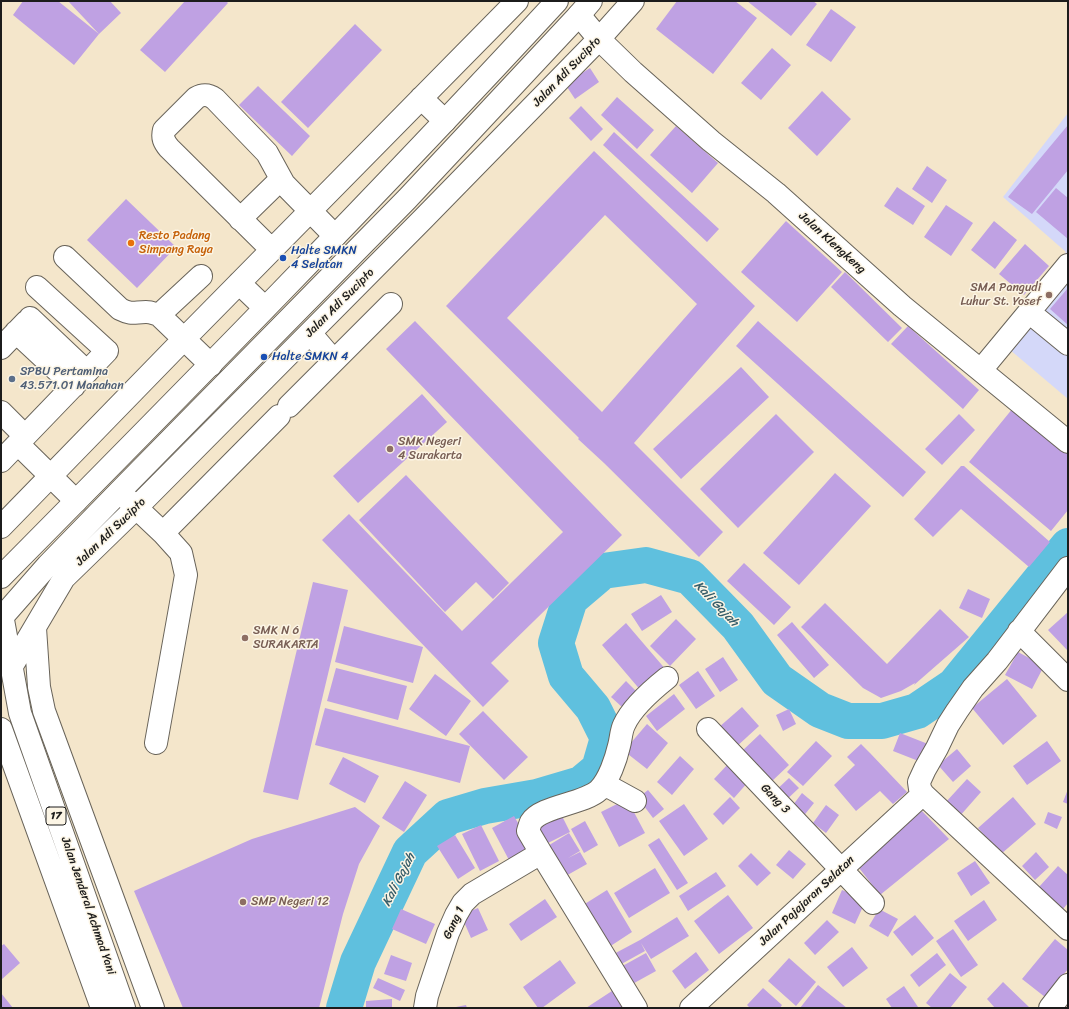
<!DOCTYPE html>
<style>
body{margin:0}
#map{position:relative;width:1069px;height:1009px;overflow:hidden;background:#f4e6cb;font-family:Sriracha,sans-serif}
canvas{display:block}
.frame{position:absolute;inset:0;border:2px solid #1c1c1c;pointer-events:none}
</style>
<div id="map">
<canvas width="1069" height="1009"></canvas>
<div class="frame"></div>
</div>
<script>
const g = document.querySelector('canvas').getContext('2d');
g.lineJoin = 'round';
function fillPath(path, color) { g.fillStyle = color; g.fill(path, 'evenodd'); }
function strokePath(path, color, width, dash) { g.strokeStyle = color; g.lineWidth = width; g.lineCap = dash ? 'butt' : 'round'; g.setLineDash(dash || []); g.stroke(path); }
function write(font, color, halo, rows, align = 'center') {
  g.font = font + ' Sriracha,sans-serif'; g.lineWidth = 3; g.setLineDash([]); g.textBaseline = 'middle'; g.strokeStyle = halo; g.fillStyle = color; for (const [text, x, y, turn = 0] of rows) {
    g.save(); g.translate(x, y); g.rotate((+turn || 0) * Math.PI / 180); g.textAlign = isNaN(turn) ? turn : align; if (halo) g.strokeText(text, 0, 0); g.fillText(text, 0, 0); g.restore();
  }
}
const built = new Path2D(`
 M1068,113V399L996,338L1066,252L1003,197Z`);
const river = new Path2D(`
 M344,1008L358,962L410,852L448,817L485,806L537,797L581,784L599,769L608,738L593,708L566,676L556,643L570,599L603,571L646,565L690,577L738,626L777,680L820,710L848,721H882L917,711L954,686L1068,546`);
const building = new Path2D(`
 M23,1H58L99,34L74,65L13,15Z
 M68,1H110L121,13L99,34Z
 M185,1H226L228,3L165,72L140,50Z
 M677,1H735L757,18L713,74L656,29Z
 M747,1H813L817,4L791,36Z
 M831,9L856,27L831,62L806,45Z
 M355,24L382,50L308,128L281,102Z
 M772,48L791,65L761,100L741,83Z
 M590,68L599,82L575,99L565,84Z
 M258,86L310,136L292,156L239,105Z
 M822,91L851,119L817,156L788,128Z
 M617,97L654,130L637,149L601,115Z
 M581,106L603,129L591,141L569,118Z
 M1068,125V170L1032,214L1008,197Z
 M676,126L718,163L692,193L650,155Z
 M614,132L719,229L707,242L603,145Z
 M594,151L755,306L634,443L723,532L699,557L604,463L578,439L579,438L446,306ZM605,215L697,304L602,412L507,318Z
 M927,166L947,180L932,203L912,189Z
 M897,187L925,206L913,225L884,206Z
 M1056,188L1068,198V239L1036,212Z
 M126,199L176,247L137,288L87,240Z
 M946,205L973,223L951,256L924,237Z
 M786,221L842,272L797,322L741,272Z
 M994,221L1017,240L995,269L971,250Z
 M1025,244L1049,266L1024,295L999,274Z
 M845,272L902,328L888,342L831,287Z
 M1068,288V325L1050,309Z
 M415,321L622,535L491,663L509,681L483,707L322,540L349,514L462,631L563,532L386,349Z
 M758,321L926,472L903,497L736,346Z
 M908,326L979,390L963,409L891,344Z
 M741,367L769,397L681,479L653,449Z
 M422,394L447,422L358,503L333,476Z
 M1013,408L1068,453V510L1051,531L969,462Z
 M776,414L814,452L738,528L700,489Z
 M959,414L975,430L942,465L925,449Z
 M961,466H964L984,484L1050,542L1029,567L961,509L933,537L914,519Z
 M835,473L871,506L799,585L763,553Z
 M406,475L509,583L493,599L476,582L445,612L359,520Z
 M744,563L791,607L774,625L727,581Z
 M313,582L348,590L298,800L263,792Z
 M968,589L990,599L982,618L959,608Z
 M661,595L672,612L642,631L631,614Z
 M825,603L887,664L940,609L969,637L914,685L915,683L901,691L881,698L863,688L801,627Z
 M1068,612V651L1048,630Z
 M676,619L696,639L670,666L650,646Z
 M792,622L829,665L814,678L777,635Z
 M626,623L667,671L642,692L602,645Z
 M344,626L423,647L413,683L335,662Z
 M1018,652L1044,666L1032,689L1005,675Z
 M723,657L738,680L720,692L705,669Z
 M336,668L407,686L398,720L327,701Z
 M698,671L715,696L696,709L679,685Z
 M435,674L471,701L446,736L409,709Z
 M1007,679L1037,716L1003,745L972,708Z
 M626,681L636,691L622,707L611,697Z
 M674,694L685,709L657,731L646,716Z
 M742,707L759,726L735,748L718,728Z
 M325,708L470,746L460,783L315,745Z
 M789,709L796,724L783,731L776,715Z
 M483,711L528,757L504,780L459,734Z
 M647,724L668,743L647,769L624,751Z
 M900,733L928,744L921,762L893,751Z
 M760,734L789,765L770,783L741,752Z
 M816,741L832,756L803,786L787,772Z
 M1047,741L1061,761L1027,785L1013,766Z
 M861,744L870,753L907,792L893,804L880,791L856,811L834,785L855,765L847,757Z
 M957,749L971,766L953,782L938,765Z
 M680,756L694,769L672,795L657,782Z
 M343,757L379,776L365,803L329,784Z
 M729,763L749,781L734,798L714,779Z
 M789,778L799,788L782,804L772,794Z
 M967,779L981,792L959,817L945,803Z
 M405,781L427,795L404,832L382,818Z
 M1068,789V804L1063,802Z
 M648,790L664,809L653,818L638,798Z
 M802,793L814,803L802,818L790,809Z
 M730,797L740,808L723,825L713,814Z
 M1013,797L1036,824L1001,854L978,828Z
 M627,799L645,833L619,847L601,812Z
 M684,804L708,839L684,856L659,821Z
 M826,805L839,815L826,833L813,823Z
 M355,807L380,826L359,864L343,914L319,1008H183L134,891L252,839Z
 M559,810L570,832L544,845L534,823Z
 M922,811L949,839L880,895L856,864Z
 M1048,812L1062,817L1057,829L1044,823Z
 M514,816L532,847L509,860L492,828Z
 M585,821L598,845L584,853L571,829Z
 M481,825L499,861L480,871L462,834Z
 M569,833L580,851L568,858L580,852L587,864L564,877L546,847Z
 M455,835L475,868L458,879L437,846Z
 M659,838L688,883L677,890L648,845Z
 M789,850L806,864L793,879L776,865Z
 M1036,852L1049,867L1035,880L1022,866Z
 M751,853L771,873L757,886L738,866Z
 M975,861L990,883L971,896L957,873Z
 M1058,866L1068,875V903L1063,909L1039,887Z
 M655,868L670,893L629,918L614,893Z
 M716,872L726,886L688,911L679,896Z
 M607,890L632,932L606,949L580,907Z
 M842,890L866,900L855,924L832,913Z
 M728,895L753,928L719,954L694,921Z
 M545,899L557,917L521,941L509,924Z
 M984,900L997,920L968,941L954,921Z
 M478,908L488,930L471,938L461,915Z
 M401,909L435,924L426,944L392,929Z
 M879,909L898,919L888,937L869,926Z
 M915,915L934,938L912,956L893,932Z
 M677,917L689,936L651,959L641,943L645,951L616,967L610,956L640,940Z
 M827,920L839,932L815,955L804,943Z
 M953,929L978,965L961,977L936,941Z
 M1055,939L1068,950V969L1045,997L1022,979Z
 M4,944L20,963L1,980V946Z
 M852,947L868,968L843,987L827,967Z
 M696,952L709,970L685,989L672,971Z
 M646,953L656,971L627,987L617,969Z
 M937,953L946,965L919,987L910,975Z
 M391,955L412,963L406,981L384,974Z
 M789,958L816,982L796,1006L768,981Z
 M560,960L576,983L542,1008H538L523,987Z
 M950,973L967,987L950,1008H932L926,1003Z
 M378,978L405,990L400,1001L373,988Z
 M1003,982L1029,1007L1028,1008H995L987,999Z
 M818,985L847,1008H800Z
 M904,986L918,1007L916,1008H892L886,999Z
 M763,988L782,1005L780,1008H750L747,1005Z
 M615,989L628,1008H586Z
 M1,993L13,1008H1Z
 M392,999V1008H366V1001Z
 M466,1005L467,1008H456V1007Z`);
const minor = new Path2D(`
 M579,15L599,39L633,72L711,141L776,193L902,306L1068,442
 M421,98L445,121
 M240,219L281,179
 M272,250L169,148C164,142 162,138 164,130L196,98C203,94 208,94 215,99L267,153L284,184L335,236
 M65,257L120,309C132,315 134,312 146,312C151,312 155,314 159,315L211,365
 M239,283L265,308
 M1029,312L1068,344
 M159,315L201,276
 M30,318L87,372
 M16,332L74,386
 M310,333L334,361
 M1,348L26,322
 M981,370L1068,265
 M289,406L391,304
 M1,412L25,436
 M18,444L76,501
 M1,461L107,351L37,287
 M126,498L163,533L181,553L186,575L156,743
 M1,527L184,339L517,1
 M163,533L279,416
 M1068,568L997,661L973,688L957,711L948,725L937,748L925,769L919,782L920,789L923,794L1068,929
 M35,628L39,687L44,711L153,1008
 M1019,631L1068,680
 M12,666L64,578L136,508L424,218L599,39L633,1
 M708,729L873,903
 M604,784L635,801
 M425,1008L427,996L448,933L456,915L463,903L472,894L541,853
 M636,1008L541,853L528,831C529,828 530,824 531,822C541,806 584,804 599,790C609,780 616,759 619,746C621,739 621,731 624,725C632,707 652,690 667,678
 M691,1008L923,794
 M1050,1008L1068,985`);
const highway = new Path2D(`
 M1,577C189,387 376,197 557,1
 M4,615L48,565L119,492L407,199L579,15L591,1
 M3,620L20,713L124,1008
 M1,729L102,1008`);
const markers = [
 [131,243,4,"#e8710a"],
 [283,258,4,"#1a4fb4"],
 [1049,295,4,"#8d6e63"],
 [264,357,4,"#1a4fb4"],
 [12,379,4,"#5c6f8a"],
 [390,449,4,"#8d6e63"],
 [245,638,4,"#8d6e63"],
 [243,902,4,"#8d6e63"]
];
const shields = [
 [56,816,20]
];
const shieldNames = [
 ["17",56,816]
];
const streetNames = [
 ["Jalan Adi Sucipto",567,72,-46],
 ["Jalan Klengkeng",832,243,42],
 ["Jalan Adi Sucipto",340,303,-45],
 ["Jalan Adi Sucipto",111,532,-44],
 ["Gang 3",775,799,46],
 ["Jalan Pajajaran Selatan",807,901,-43],
 ["Jalan Jenderal Achmad Yani",88,906,71],
 ["Gang 1",454,923,-65]
];
const foodNames = [
 ["Resto Padang",139,236],
 ["Simpang Raya",139,250]
];
const transitNames = [
 ["Halte SMKN",291,251],
 ["4 Selatan",291,265],
 ["Halte SMKN 4",272,357]
];
const educationNames = [
 ["SMA Pangudi",1041,288,"right"],
 ["Luhur St. Yosef",1041,302,"right"],
 ["SMK Negeri",398,442],
 ["4 Surakarta",398,456],
 ["SMK N 6",253,631],
 ["SURAKARTA",253,645],
 ["SMP Negeri 12",251,902]
];
const serviceNames = [
 ["SPBU Pertamina",20,372],
 ["43.571.01 Manahan",20,386]
];
const waterNames = [
 ["Kali Gajah",716,604,46],
 ["Kali Gajah",399,880,-63]
];
fillPath(built, '#d4d8f9');
strokePath(river, '#5fc0de', 36);
fillPath(building, '#bfa1e3');
strokePath(minor, '#686359', 24);
strokePath(highway, '#686359', 24);
strokePath(minor, '#fff', 22);
strokePath(highway, '#fff', 22);
for (const [x, y, r, color] of markers) { const dot = new Path2D(); dot.arc(x, y, r, 0, 2 * Math.PI); g.fillStyle = color; g.fill(dot); strokePath(dot, '#fcf5e5', 1.5); }
for (const [x, y, w] of shields) { const box = new Path2D(); box.roundRect(x - w / 2, y - 9, w, 18, 3); g.fillStyle = '#fcf5e5'; g.fill(box); strokePath(box, '#1c1c1c', 1); }
write('bold 11px', '#1c1c1c', null, shieldNames);
write('12px', '#1c1c1c', '#fcf5e5', streetNames);
write('12px', '#c56008', '#fcf5e5', foodNames, 'left');
write('12px', '#164399', '#fcf5e5', transitNames, 'left');
write('12px', '#785e54', '#fcf5e5', educationNames, 'left');
write('12px', '#4e5e75', '#fcf5e5', serviceNames, 'left');
write('italic 13px', '#375e6a', '#fcf5e5', waterNames);
</script>
